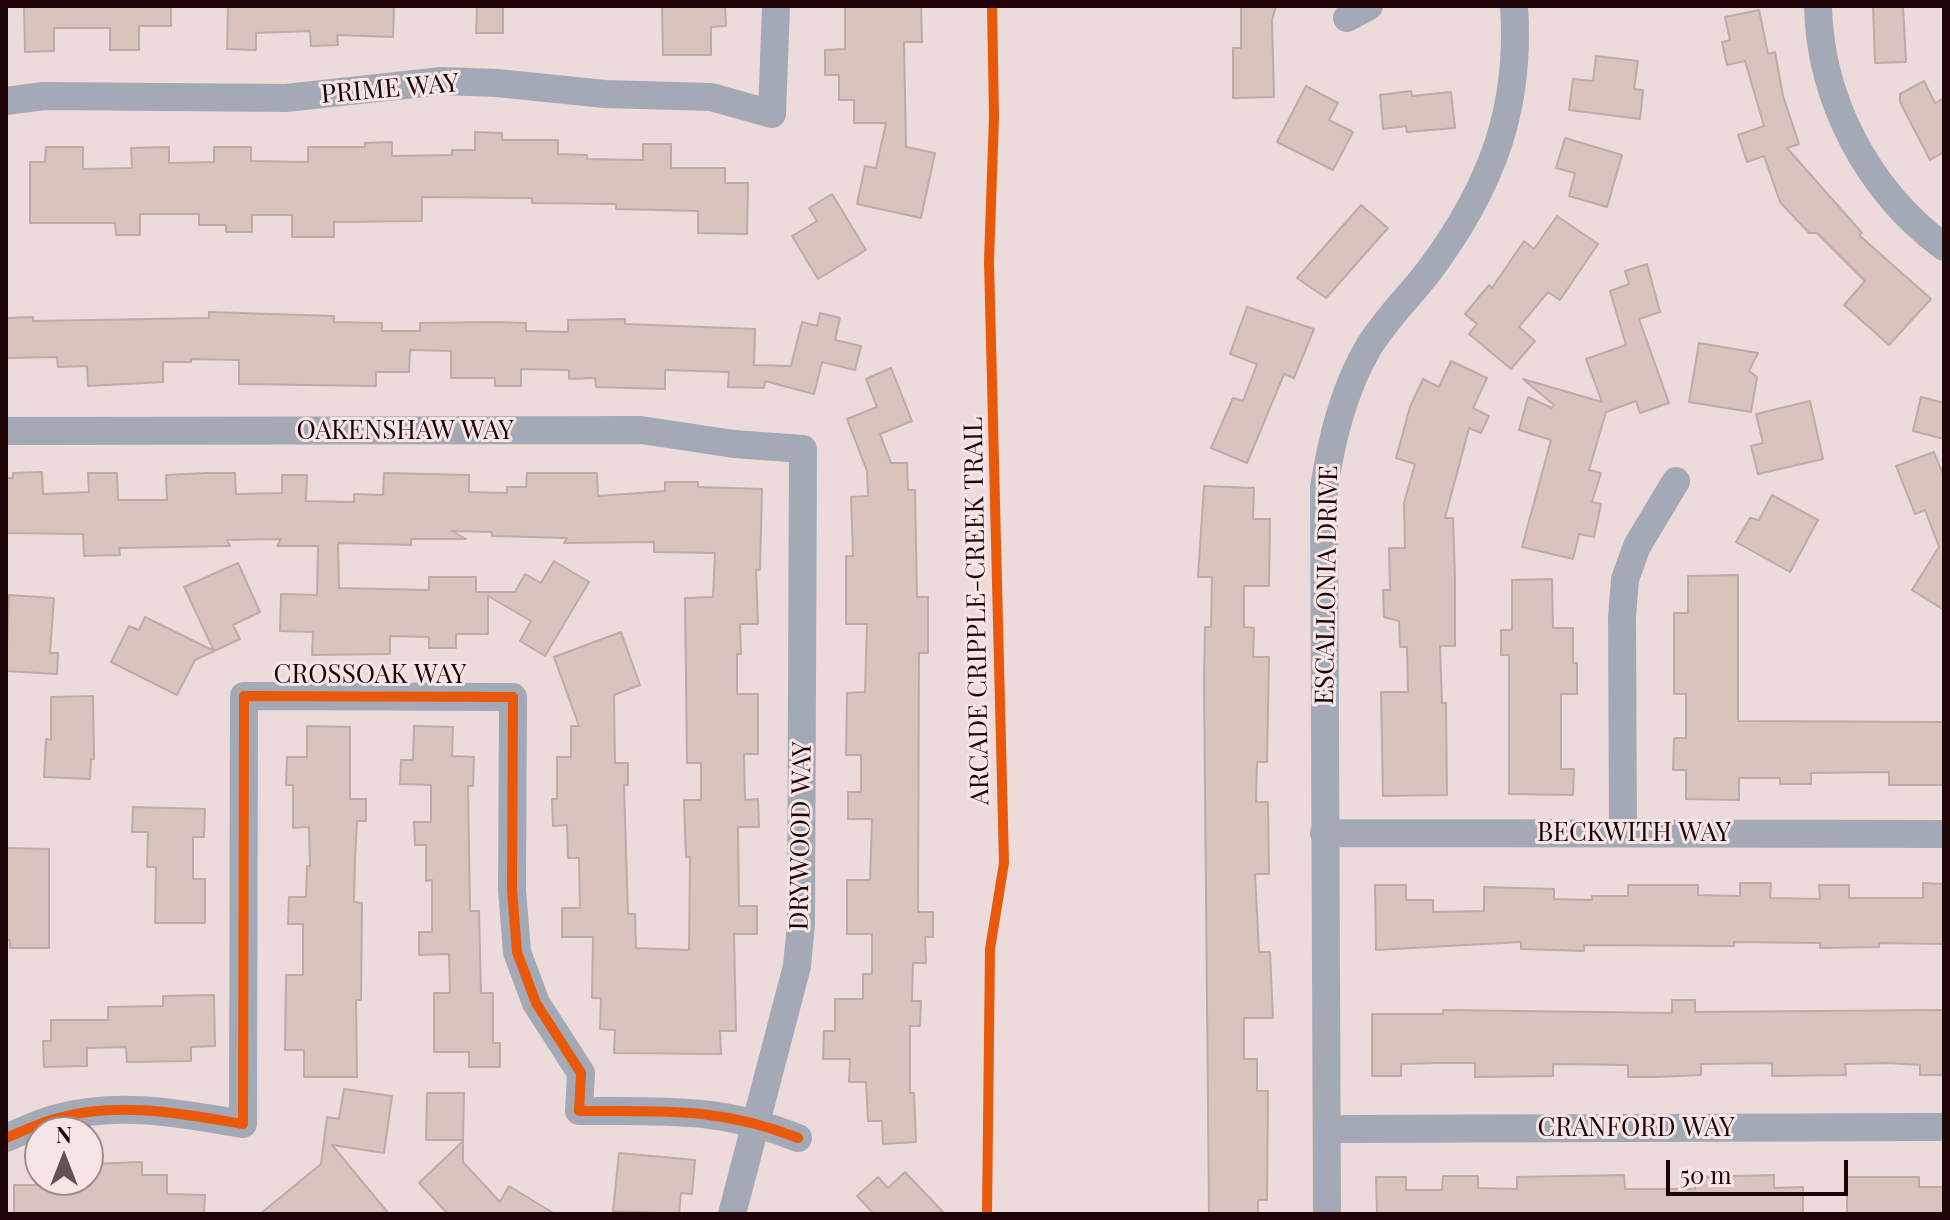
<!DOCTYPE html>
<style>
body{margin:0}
#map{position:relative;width:1950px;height:1220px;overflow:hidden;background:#eddbdb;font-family:"Playfair Display",serif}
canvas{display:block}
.frame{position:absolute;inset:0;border:8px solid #1e0407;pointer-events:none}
.north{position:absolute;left:24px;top:1116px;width:80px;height:80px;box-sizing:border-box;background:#f6e5e5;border:2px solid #a08b8c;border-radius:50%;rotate:0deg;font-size:22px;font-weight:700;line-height:32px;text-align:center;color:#1e0407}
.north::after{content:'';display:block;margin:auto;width:28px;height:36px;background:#664f51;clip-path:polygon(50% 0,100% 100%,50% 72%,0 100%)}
.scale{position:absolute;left:1666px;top:1160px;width:182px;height:36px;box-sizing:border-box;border:4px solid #1e0407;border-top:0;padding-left:10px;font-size:24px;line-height:28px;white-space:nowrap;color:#1e0407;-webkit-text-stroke:6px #f6e5e5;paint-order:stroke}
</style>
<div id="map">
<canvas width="1950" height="1220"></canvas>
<div class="frame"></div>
<div class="north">N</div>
<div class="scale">50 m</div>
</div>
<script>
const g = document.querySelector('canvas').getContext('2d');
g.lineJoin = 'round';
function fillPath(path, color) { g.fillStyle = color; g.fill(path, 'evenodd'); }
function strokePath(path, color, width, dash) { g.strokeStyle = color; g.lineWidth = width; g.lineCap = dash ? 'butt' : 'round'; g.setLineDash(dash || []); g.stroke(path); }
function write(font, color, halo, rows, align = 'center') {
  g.font = font + ' "Playfair Display",serif'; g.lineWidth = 6; g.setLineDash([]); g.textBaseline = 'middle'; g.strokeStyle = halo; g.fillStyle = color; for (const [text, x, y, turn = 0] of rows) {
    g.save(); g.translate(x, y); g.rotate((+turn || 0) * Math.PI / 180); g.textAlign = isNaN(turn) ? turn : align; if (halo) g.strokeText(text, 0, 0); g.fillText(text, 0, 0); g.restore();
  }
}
const building = new Path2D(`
 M24,6H171V26H139V50H110V28H54V51L25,52Z
 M228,6H394L393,37L337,35L338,45L311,46L310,31L256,33V50L227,49Z
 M477,6H503V33H476Z
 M662,6H725L726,26L711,27V55H663Z
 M845,6H921L922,42H904L906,147L935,153L921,218L857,204L865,166L876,168L886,123H854V100H839V75H825V50L845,49Z
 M1241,6H1276L1272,20L1274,97L1233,98V48H1241Z
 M1873,6H1903L1906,62L1875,63Z
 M1759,10L1768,54L1775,52L1783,96L1799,144L1787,148L1862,233L1859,235L1931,299L1889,345L1844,305L1865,281L1817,233H1809L1780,202L1764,156L1747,162L1738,135L1764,126L1745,61L1727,65L1722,42L1730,40L1725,17Z
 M1596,56L1638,61L1634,89L1643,90L1640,119L1569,110L1573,79L1593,81Z
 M1924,81L1935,103L1944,98V152L1930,160L1900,102V94Z
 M1306,86L1338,103L1329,120L1353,132L1333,170L1277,142Z
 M1411,91L1412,96L1451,92L1455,128L1407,132L1406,126L1383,129L1380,95Z
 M475,132L502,133V140H558V154L587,155V159L643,160V144H671V168H725V183H748L747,234L698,233V211L616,209V204L532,203V198L422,197V221L334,222V237H292V215H252V232H226V225H199V214H140V235H116L115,223H30V162H45L46,147H83V169L132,168L131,148L169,147V163L214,162V147H251V161L308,162V147H365V143L392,142V156L452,155V150H475Z
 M1565,138L1622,155L1607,207L1569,196L1575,173L1556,168Z
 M832,194L866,250L818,279L792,236L817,221L809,208Z
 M1361,205L1388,228L1326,298L1297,278Z
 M1557,216L1598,244L1560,300L1548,292L1519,327L1535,341L1511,369L1469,334L1477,324L1465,314L1489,285L1492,288L1524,241L1534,249Z
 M1647,264L1660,312L1639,319L1669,403L1640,413L1636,401L1606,412L1589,470L1601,473L1592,502L1601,504L1594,537L1579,534L1573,559L1522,547L1551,440L1519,430L1528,397L1552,408L1554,405L1523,379L1602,402L1586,359L1626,345L1610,291L1629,284L1625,271Z
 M1247,307L1314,329L1294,378L1284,374L1247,463L1211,448L1233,398L1243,401L1257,364L1230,354Z
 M209,312L334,316V322L382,323V331H420V323L496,322L526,323V331L568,332V320L625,319V324L755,329L754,365L791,366L802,322L817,326L820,313L840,318L835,340L861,346L855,370L822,362L814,394L765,381L764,388L728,387L729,372L665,370V389L596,387L595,378L569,379V370L521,369V386H495V378H451V351L410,350L409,372H376V386L239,384V360L191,359V362H163V382L88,386L87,366L58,367L57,357L6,358V318L33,317V321L209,318Z
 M1699,343L1758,353L1749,371L1757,377L1751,412L1689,402Z
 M1451,361L1487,378L1473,408L1489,416L1481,433L1469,428L1445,518H1453L1455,579V646H1440L1442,703H1446L1447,795L1383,796L1381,692H1408L1407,647H1400L1399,621L1384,617L1383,590H1390L1389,548H1405L1404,503L1415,464L1396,458L1410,407L1423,379L1439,387Z
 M891,368L912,421L880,434L891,463H907L908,490H915L917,597H928V653H919L918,912H933V937H925L926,963H913L912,1001H921L920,1026H910V1093H914L916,1142L883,1144L882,1121H868L866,1082H849L850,1059H823L824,1031H835V999H863V974H872V934H847V880H870L872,819H848V792H861V755H846L847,693L865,692L867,624H846V556H853L851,497L868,496L867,471L847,419L877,407L866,379Z
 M1921,397L1944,403V439L1913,431Z
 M1810,401L1823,459L1758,474L1751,446L1763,443L1756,414Z
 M1934,452L1944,477V610L1912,590L1939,547L1925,510L1915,514L1896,466Z
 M42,472L43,494L89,492L88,473H117L118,500H167L166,475L207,473H235L236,494L282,493V475H307L306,501L354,502V494L383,495L384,473L469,475V492L507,493V487H526L527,473H597L598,496L665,491V482H698V487L762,489L760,570H756L758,624H740L741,654H737V694H758V754H744L745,800L758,799L759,827H738L739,906H757V934H734L736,1031H720L721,1054L614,1053L615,1030L600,1029L601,998H592L593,937H562V908H580L579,858H568L567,825L553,826L552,799H557V757H571V726H579L554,657L621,632L640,685L614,695L615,763H628V785H624L628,914H635L636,948L689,950L690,857H686L684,800H701V763H687L685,598L713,597L715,553L654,552V542L564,543L567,538L492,536V532L452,531L466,539H411V545L338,543L339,588L429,590V577H476V592H515L525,574L541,583L554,561L589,582L545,656L520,641L531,621L488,596V634H456V648H429V637L390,636V654L312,655L313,632L280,631L281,594L317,595L318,546H277L281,539L227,540L230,546L119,548L120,555L84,556L83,534L6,533V478H13V473Z
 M1204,486L1254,488L1253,519H1270L1269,586H1244V627L1254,628L1253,657H1269L1267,762H1257L1256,802H1268L1269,874H1255L1259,952H1270L1273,1018H1244V1059H1257V1091H1268L1267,1200H1258V1214H1209L1204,682L1205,627H1211L1212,577H1198Z
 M1772,495L1818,520L1790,572L1736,542L1750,518L1759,520Z
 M238,563L260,612L233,625L240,639L195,660L177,695L111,662L129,626L139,630L145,617L214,651L184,587Z
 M1738,575V721L1944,722V785H1889V772L1811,773V784H1780V778H1739V800L1686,799V770H1673L1674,738H1686V694H1674V613H1688V576Z
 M1552,579L1553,628H1573V663H1577V694H1561V769H1574L1573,795L1509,794V655H1501V630H1512V580Z
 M9,595L54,598L50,653H58L57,674L6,671Z
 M93,696L94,759H91L90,779L44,777L46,739L51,740V697Z
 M307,726L350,727V799H366V821H357L355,858L354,902L362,903L361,1000H356L357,1077H304V1050H285L286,975H303V924H288L289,897H306L307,866H310L309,827L293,828V785H286L287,757H307Z
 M414,726L453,727L452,756L474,757L473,786H468L470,911H479L481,993H493V1043H500V1067H469V1052H434V993H450L449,954L419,955V932H432V880L426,881V845H415L414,822H431V785L400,784L401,760H413Z
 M133,807L205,809L204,837H193V879H205V923H155L156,867H147L148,832H132Z
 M6,848L49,849V948H10V940H6Z
 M1740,883H1771L1770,898L1820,899L1819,885H1849V898H1923V883L1944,884V944L1879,943V947L1820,948V943L1734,942V946L1584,945V951L1521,949V942L1376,950L1375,885H1406V900H1433V912L1484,911V887L1554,889V899L1592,900V896H1628V885H1698V895L1740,896Z
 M214,995L215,1046L191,1047V1061L127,1062L126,1047L87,1048V1066L44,1067L43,1041H51V1020H108V1007L163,1006V996Z
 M1672,1000H1695V1012L1944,1010V1075H1920V1065L1888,1063L1845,1064L1846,1075L1772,1076V1063L1701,1064V1075L1657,1077H1628V1065L1553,1064V1076L1475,1077V1063H1436L1401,1064V1076H1372V1014H1443V1010L1672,1013Z
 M344,1089L392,1096L384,1153L332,1145L389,1214H260L321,1164L327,1117L339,1119Z
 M427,1093H464L463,1140H426Z
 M463,1141V1162L500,1202L509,1186L555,1214H448L419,1183Z
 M619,1153L695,1160L692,1194L681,1193L679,1214L613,1211Z
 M142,1162V1175H167V1194L205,1195L204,1214H14V1185H49V1180H88V1164Z
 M905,1172L945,1214H874L857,1196L878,1177L888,1188Z
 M1624,1175L1625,1189H1695V1177L1774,1175V1188L1803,1187V1214H1377L1376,1177H1406V1190H1442L1443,1176H1478V1188L1517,1189V1177Z
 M1847,1177H1919V1187H1944V1214H1847Z`);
const minor = new Path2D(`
 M1818,6C1820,100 1868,191 1944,247
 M1347,18L1369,6
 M6,101L44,96L286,98L442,81L497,83L605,94L711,97L772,114L776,6
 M6,431L641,430L734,444L803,449L801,924L797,966L732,1214
 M1324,833L1944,834
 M1623,833L1622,617L1625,579L1637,546L1676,481
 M1328,1129L1944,1127
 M6,1138C23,1131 41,1122 58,1118C120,1101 182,1114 243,1124L244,696L513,697L512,890L517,952L536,1003L581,1073L579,1111C661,1111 721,1107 798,1138
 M1327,1214L1324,487C1332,439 1343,391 1368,348C1386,318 1412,294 1432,267C1492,185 1521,108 1514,6`);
const cycleway = new Path2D(`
 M6,1138C23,1131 41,1122 58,1118C120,1101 182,1114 243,1124L244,696L513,697L512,890L517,952L536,1003L581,1073L579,1111C661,1111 721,1107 798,1138
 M987,1214L990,949L1004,863L989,261L994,116L992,6`);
const streetNames = [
 ["PRIME WAY",390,89,-5],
 ["OAKENSHAW WAY",405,431],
 ["ESCALLONIA DRIVE",1327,585,-89],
 ["ARCADE CRIPPLE-CREEK TRAIL",977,611,-91],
 ["CROSSOAK WAY",370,675],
 ["BECKWITH WAY",1634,833],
 ["DRYWOOD WAY",801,836,-89],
 ["CRANFORD WAY",1636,1128]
];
fillPath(building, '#dac3bf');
strokePath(building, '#bfaaa6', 2);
strokePath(minor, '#a4aab5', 28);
strokePath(cycleway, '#e8590c', 10);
write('26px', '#1e0407', '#f6e5e5', streetNames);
</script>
